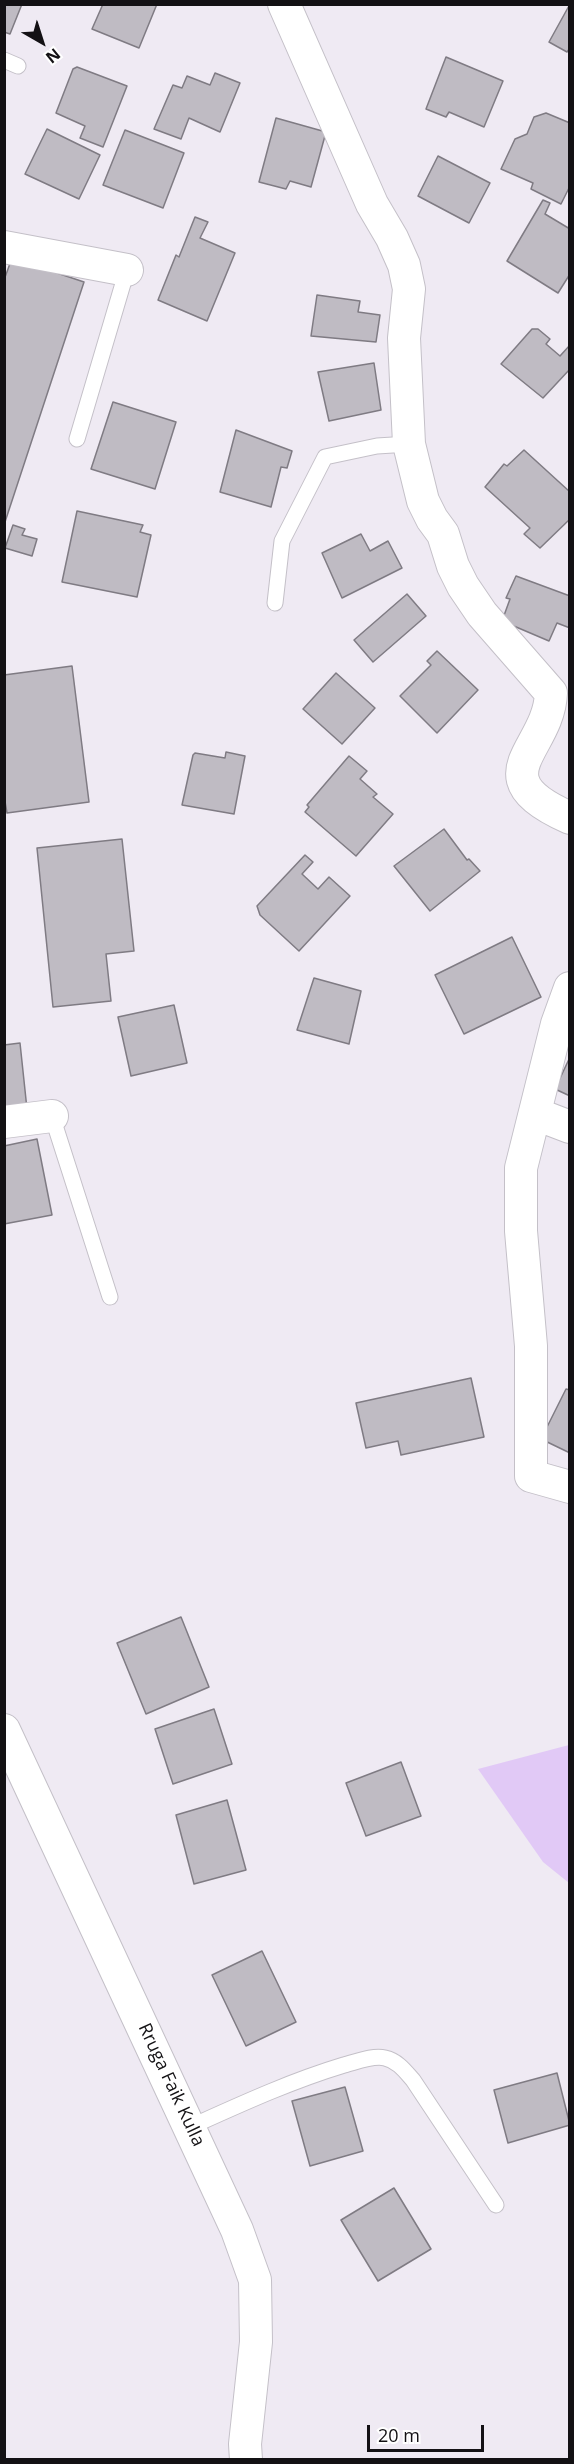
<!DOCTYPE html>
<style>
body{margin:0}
#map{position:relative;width:574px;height:2464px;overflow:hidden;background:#efeaf3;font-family:"Open Sans",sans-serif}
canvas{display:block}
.frame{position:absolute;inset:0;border:6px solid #131114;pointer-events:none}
.north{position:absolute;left:12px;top:12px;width:60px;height:60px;-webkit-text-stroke:4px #fff;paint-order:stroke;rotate:141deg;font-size:16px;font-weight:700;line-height:24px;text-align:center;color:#131114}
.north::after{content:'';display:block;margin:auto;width:21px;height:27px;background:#131114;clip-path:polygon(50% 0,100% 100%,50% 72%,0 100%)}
.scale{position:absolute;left:367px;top:2425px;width:117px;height:27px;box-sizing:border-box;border:3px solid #131114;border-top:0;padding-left:8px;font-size:18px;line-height:21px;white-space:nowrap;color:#131114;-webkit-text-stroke:4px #fff;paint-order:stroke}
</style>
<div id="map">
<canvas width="574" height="2464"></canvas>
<div class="frame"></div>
<div class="north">N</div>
<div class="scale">20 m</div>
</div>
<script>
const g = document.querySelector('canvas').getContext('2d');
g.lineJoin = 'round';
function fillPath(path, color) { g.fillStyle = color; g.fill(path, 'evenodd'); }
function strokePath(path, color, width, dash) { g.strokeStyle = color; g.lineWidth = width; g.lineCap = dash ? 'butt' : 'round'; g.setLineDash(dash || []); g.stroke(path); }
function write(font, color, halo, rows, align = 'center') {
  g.font = font + ' "Open Sans",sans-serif'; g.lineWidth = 5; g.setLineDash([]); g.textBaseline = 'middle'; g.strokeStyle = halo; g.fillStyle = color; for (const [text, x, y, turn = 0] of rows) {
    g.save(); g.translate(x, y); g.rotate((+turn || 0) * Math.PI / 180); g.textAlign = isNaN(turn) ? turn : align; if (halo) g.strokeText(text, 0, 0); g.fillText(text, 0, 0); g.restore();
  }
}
const green = new Path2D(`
 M569,1745H570L569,1883L543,1862L478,1769Z`);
const building = new Path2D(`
 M4,4H22L10,34L4,32Z
 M103,4H157L139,48L92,29Z
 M570,4V48L567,52L549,42Z
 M446,57L503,81L484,127L449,112L446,117L426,109Z
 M77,67L127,86L103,147L80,138L85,126L56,113L73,69Z
 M215,73L240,83L220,132L189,118L181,139L154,129L173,85L182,88L187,76L210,85Z
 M546,113L570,123V186L561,204L531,189L533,183L501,169L515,139L527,134L534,117Z
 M276,118L326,132L311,187L290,181L286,189L259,182Z
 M47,129L100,155L79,199L25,174Z
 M125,130L184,153L163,208L103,185Z
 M438,156L490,183L469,223L418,196Z
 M543,200L550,203L545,214L570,229V274L558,293L507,261Z
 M195,217L208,222L200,238L235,253L207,321L158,300L176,255L179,257Z
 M12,258L84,282L4,525V280Z
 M317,295L360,301L358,312L380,315L376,342L311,336Z
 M532,329H538L550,339L546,344L560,356L570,345V369L543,398L501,364Z
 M374,363L381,410L329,421L318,372Z
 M113,402L176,422L155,489L91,469Z
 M236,430L292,451L287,468L281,467L271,507L220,492Z
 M524,450L570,492V519L540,548L524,534L530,528L485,487L504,464L507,466Z
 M77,511L143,525L140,532L151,535L137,597L62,582Z
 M13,525L25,529L22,535L37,539L32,556L5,548Z
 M361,534L370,551L388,541L402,568L342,598L322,553Z
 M516,576L570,596V628L557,623L549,641L502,621L510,599L506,598Z
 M407,594L426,616L373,662L354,640Z
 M437,651L478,690L437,733L400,696L431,665L427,661Z
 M72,666L89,802L7,813L4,796V675Z
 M336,673L375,708L342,744L303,709Z
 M226,752L245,756L234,814L182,805L193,755L195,753L225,758Z
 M349,756L367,771L360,779L377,794L373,797L393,814L356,856L305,812L309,807L307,805Z
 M444,829L467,860L469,859L480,871L430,911L394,866Z
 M122,839L134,951L106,954L111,1001L53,1007L37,848Z
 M305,855L313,862L302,874L318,889L329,877L350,896L299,951L260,915L257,906Z
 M512,937L541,997L464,1034L435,975Z
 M314,978L361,991L349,1044L297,1030Z
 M174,1005L187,1063L131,1076L118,1017Z
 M20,1043L27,1109L4,1111V1045Z
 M570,1057V1096L555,1089Z
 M37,1139L52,1215L4,1224V1146Z
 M471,1378L484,1437L401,1455L398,1441L366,1448L356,1403Z
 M566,1389L570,1390V1453L541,1439Z
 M181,1617L209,1687L146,1714L117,1643Z
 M214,1709L232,1764L173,1784L155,1729Z
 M401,1762L421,1816L366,1836L346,1783Z
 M227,1800L246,1870L194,1884L176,1815Z
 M262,1951L296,2022L246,2046L212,1975Z
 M557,2073L570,2125L508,2143L494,2090Z
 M345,2087L363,2151L310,2166L292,2101Z
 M394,2188L431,2249L378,2281L341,2220Z`);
const lane = new Path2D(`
 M4,60L18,66
 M77,439L127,270
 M275,603L282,541L325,457L377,446L409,444
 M52,1116L110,1297
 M190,2127C241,2104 291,2081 344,2065C356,2062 373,2055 385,2058C398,2061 405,2071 413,2080L496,2205`);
const street = new Path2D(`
 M284,4L372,204L392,238L404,265L409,289L404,338L409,444L423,501L432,519L443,534L453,566L463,586L482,614L551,693C549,751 476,776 570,818
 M4,247L127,270
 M570,988L557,1024L521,1168V1231L531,1346V1476L570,1487
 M536,1114L570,1127
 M4,1122L52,1116
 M4,1730L237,2230L255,2280L256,2342L245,2444L246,2460`);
const streetNames = [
 ["Rruga Faik Kulla",171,2085,65]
];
fillPath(green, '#e1c9f6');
fillPath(building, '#bfbbc3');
strokePath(building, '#7f7b83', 1.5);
strokePath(lane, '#c4c0c8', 17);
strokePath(street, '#c4c0c8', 34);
strokePath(lane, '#fff', 15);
strokePath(street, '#fff', 32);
write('18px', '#131114', '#fff', streetNames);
</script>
